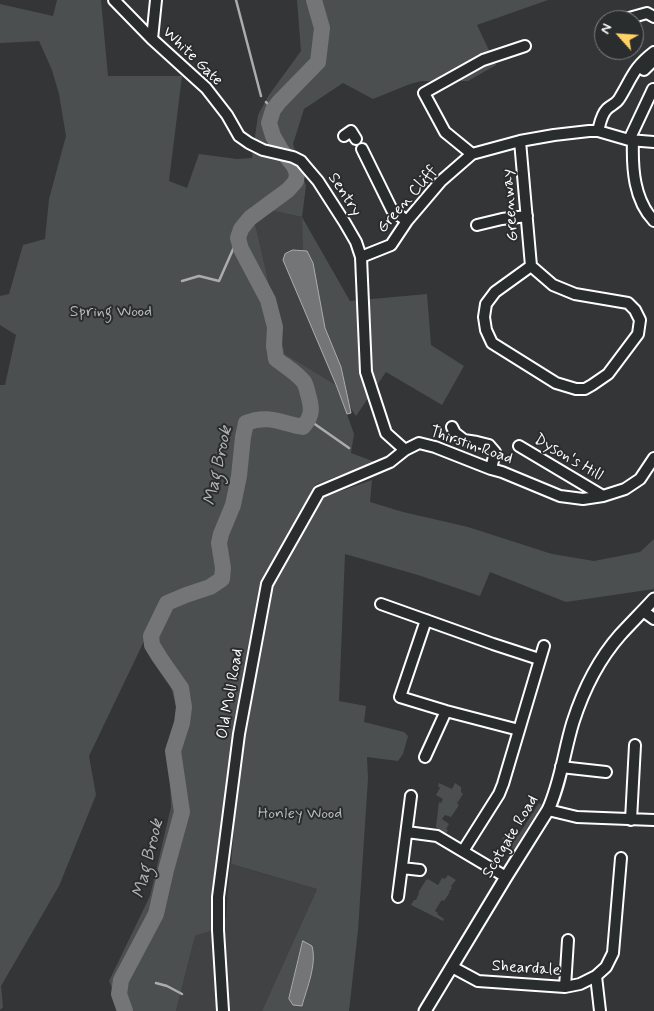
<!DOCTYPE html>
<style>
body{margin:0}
#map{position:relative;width:654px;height:1011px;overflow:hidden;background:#333536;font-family:Mynerve,sans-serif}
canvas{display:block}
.north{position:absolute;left:594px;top:10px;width:50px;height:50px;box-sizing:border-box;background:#2a2d2e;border:1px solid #7f8182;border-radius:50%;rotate:296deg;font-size:14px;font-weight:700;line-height:20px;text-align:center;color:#fff}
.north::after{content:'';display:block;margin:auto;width:18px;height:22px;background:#ffd166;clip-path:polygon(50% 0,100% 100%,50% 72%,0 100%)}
</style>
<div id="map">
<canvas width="654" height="1011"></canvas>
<div class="north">N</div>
</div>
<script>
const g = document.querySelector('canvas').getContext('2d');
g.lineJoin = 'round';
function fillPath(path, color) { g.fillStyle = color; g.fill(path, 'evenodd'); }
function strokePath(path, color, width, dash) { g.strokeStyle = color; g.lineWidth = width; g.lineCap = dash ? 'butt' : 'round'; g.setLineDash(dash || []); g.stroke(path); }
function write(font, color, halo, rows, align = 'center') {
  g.font = font + ' Mynerve,sans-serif'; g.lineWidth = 4; g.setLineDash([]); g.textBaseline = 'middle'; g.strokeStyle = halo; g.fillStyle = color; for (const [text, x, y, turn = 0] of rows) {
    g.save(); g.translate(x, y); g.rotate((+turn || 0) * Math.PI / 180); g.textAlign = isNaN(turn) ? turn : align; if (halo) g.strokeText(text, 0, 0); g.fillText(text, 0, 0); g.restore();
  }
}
const built = new Path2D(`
 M251,206L302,217L303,267L337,387L285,354Z
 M230,864L317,889L262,1011H176L195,936L216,929L226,918Z`);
const green = new Path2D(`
 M57,0H101L108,76H182L169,181L187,188L199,154L237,159L252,158L258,115L269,95L301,51L297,0H548L477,25L496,65L468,81H422L410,84L373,99L343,83L304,109L293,144L306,186L302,217L350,301L427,294L431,345L464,366L442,405L386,372L356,416L338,389L354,434L351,453L375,462L315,485L263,583L231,743L215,905L216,929L195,936L176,1011H121L109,981L150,896L171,807L169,747L179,716L169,681L146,637L89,756L96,795L59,886L1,986L3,1007L0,1010V385H5L16,335L0,325V296L9,294L23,245L45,239L49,199L66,136L59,94L52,70L39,41L0,43V4L53,16ZM251,206L302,217L303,267L337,386L285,354Z
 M372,480L370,502L403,512L468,527L552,554L594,561L640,552L654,539V589L566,602L490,572L480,596L418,575L345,554L339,701L366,706L364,722L404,732L408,736L403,754L398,761L367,757L368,779L358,930L349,1011H262L317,889L231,864L241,743L273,585L324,497Z
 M439,783L452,789L455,783L461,787V792L463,794L458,802L456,801L458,803L457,804L459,805L451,817L445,815L442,819L449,824L446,829L448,830L445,835L439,831L436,827L439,802L441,803L443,799L436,795L440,788L438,786Z
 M539,803L545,807L536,820L533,819L509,858L508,857L511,852L507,849L509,845L502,839L506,834L508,836L511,832L518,836Z
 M448,875L456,880L451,886L452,887L450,891H448L450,892L444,901L443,900L441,901L435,911L438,913L437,914L444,919L443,921L411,905L414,900H416L419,893H418L426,880H427L428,879L438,885L442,878L445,879Z`);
const water = new Path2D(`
 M293,250L307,251L313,263L325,328L341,367L351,413L347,414L337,387L283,260L285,254Z
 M303,941L312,946C317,965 307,987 302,1006L293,1005L289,999Z`);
const stream = new Path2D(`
 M236,0L261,96
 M266,102L273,110
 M182,281L199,276L219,281L238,238
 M309,420L349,448
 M156,983L167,986L182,994`);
const river = new Path2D(`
 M125,1011L119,994L121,980L156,914L166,870L182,812L173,751L182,723L184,707L181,688L160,658L152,645L151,636L167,603L186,595L210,587L222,579L223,568L219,543L221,534L233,505L239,476L243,437L246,423C268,414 281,423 303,427C313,415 312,408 308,394C307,390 306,385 304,382C297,373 285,366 276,359L274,346L275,327L268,300L241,249L238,238L241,229L250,218L288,190L296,181L297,173L294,166L281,150L273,136L269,123L273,110L279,102L318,62L322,28L314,0`);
const minor = new Path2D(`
 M114,0L152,39L206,88L227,115L239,136L249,143L263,150L293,157L301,161L306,167L318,181L345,223L356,242L361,257L366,372L386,433L405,450L419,443L435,447L491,469L502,472L560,496L583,499L603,496L625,489L640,479L654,458
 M622,20L647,13L654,17
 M152,39L156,0
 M644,70L654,60
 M598,131C600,124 601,115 607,109C611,105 616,104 619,99C632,78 633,68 654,52
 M344,136L351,131L356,139
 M629,140L653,89
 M633,140C632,169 634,200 654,221
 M520,141L531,266L553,285L575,294L628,303L635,310L640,320L638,334L608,374L592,385L585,389H576L556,383L492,343L486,330L484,317L486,304L495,292L531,266
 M362,149L392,210L407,221
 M472,154L445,132L424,93L483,60L525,46
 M477,225L502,219L527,216
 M361,257L391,245L407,221L441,181L472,154L520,141L554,135L589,131H598L629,140L654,142
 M452,427L455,433L464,440L477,442L489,445L495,452L491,469
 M519,446L603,496
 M381,604L493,644L539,659
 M643,611L654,619
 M426,620L400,697L446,711L519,730
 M425,757L446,711
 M561,767L606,772
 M548,810L577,817L654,820
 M631,820L635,745
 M407,832L437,836L506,877
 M463,851L499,794L503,784L544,646
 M402,868L420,870
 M398,897L411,796
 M452,967L478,981L565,987L580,984L596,976L606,967L613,953L621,858
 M596,976L600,1011
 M565,987L568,940
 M223,1011L218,930V897L239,734L267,584L319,492L390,462L405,450`);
const tertiary = new Path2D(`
 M425,1011L506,877L548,810C561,782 564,751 573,722C583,691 598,660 620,635C631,623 643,611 654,599`);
const streetNames = [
 ["White Gate",192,57,44],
 ["Sentry",344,195,57],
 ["Green Cliff",408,200,-49],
 ["Greenway",511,205,-95],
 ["Thirstin Road",471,446,19],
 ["Dyson's Hill",568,458,30],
 ["Old Moll Road",231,694,-80],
 ["Scotgate Road",511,837,-59],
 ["Sheardale",526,969,4]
];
const parkNames = [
 ["Spring Wood",111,313],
 ["Honley Wood",300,815]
];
const waterNames = [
 ["Mag Brook",219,466,-78],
 ["Mag Brook",149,859,-76]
];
fillPath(built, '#404243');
fillPath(green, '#4c4f50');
fillPath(water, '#737576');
strokePath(water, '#abacad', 1);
strokePath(stream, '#abacad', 2.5);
strokePath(river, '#737576', 16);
strokePath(minor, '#fff', 14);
strokePath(tertiary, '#fff', 15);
strokePath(minor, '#2a2d2e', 10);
strokePath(tertiary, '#2a2d2e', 11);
write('16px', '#fff', '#2a2d2e', streetNames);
write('16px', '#b7b9b9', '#2a2d2e', parkNames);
write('italic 18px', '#b2b3b4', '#2a2d2e', waterNames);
</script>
